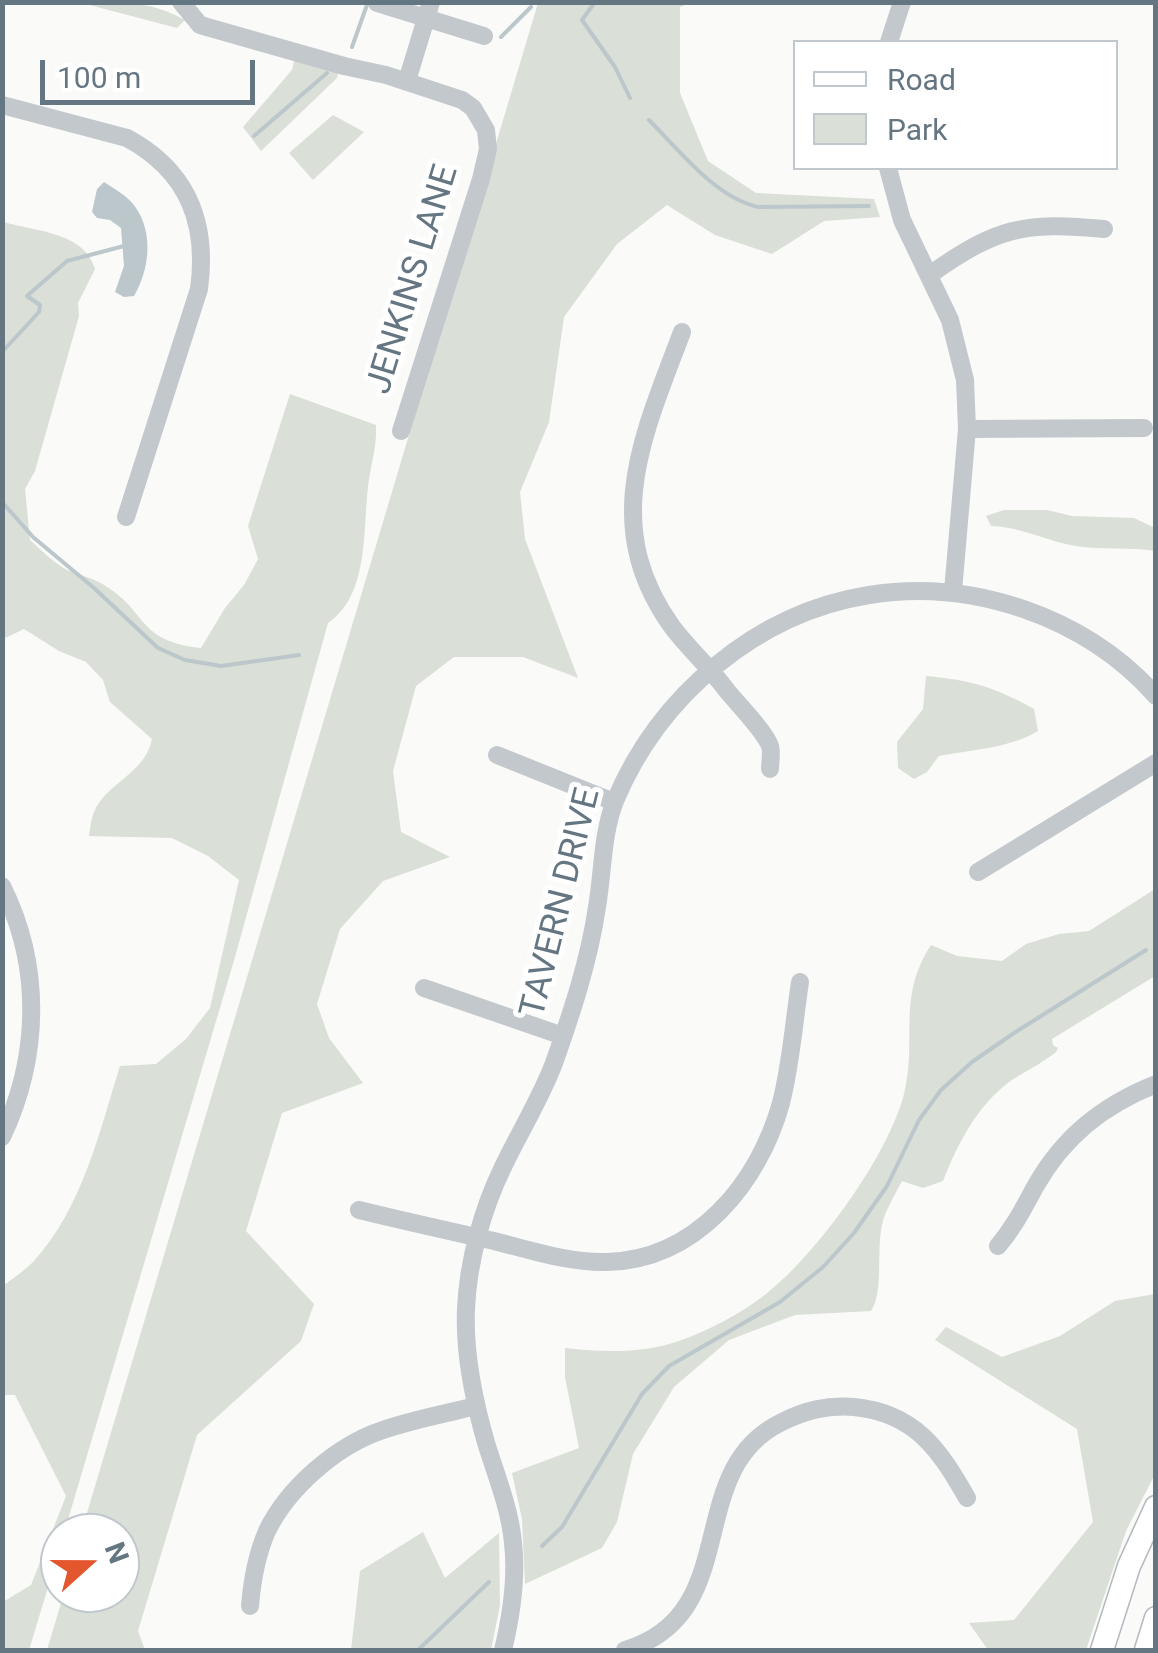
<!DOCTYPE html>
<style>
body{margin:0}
#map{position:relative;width:1158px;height:1653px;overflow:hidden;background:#fafaf8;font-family:Roboto,sans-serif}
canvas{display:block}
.frame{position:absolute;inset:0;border:5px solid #657683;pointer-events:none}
.legend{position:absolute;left:793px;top:40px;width:325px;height:130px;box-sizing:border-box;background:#fff;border:2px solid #c1c8cd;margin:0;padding:12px 18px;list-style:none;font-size:30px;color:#657683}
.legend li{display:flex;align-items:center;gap:20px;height:50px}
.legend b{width:50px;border:2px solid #c1c8cd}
.north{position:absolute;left:40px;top:1513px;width:100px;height:100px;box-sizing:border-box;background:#fff;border:2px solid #c1c8cd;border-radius:50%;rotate:69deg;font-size:28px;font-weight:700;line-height:40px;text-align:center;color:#657683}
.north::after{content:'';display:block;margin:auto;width:35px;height:45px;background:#e4572e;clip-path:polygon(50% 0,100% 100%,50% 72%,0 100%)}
.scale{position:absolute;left:40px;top:60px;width:215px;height:45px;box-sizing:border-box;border:5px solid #657683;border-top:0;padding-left:12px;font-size:30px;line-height:35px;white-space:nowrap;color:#657683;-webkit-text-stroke:8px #fff;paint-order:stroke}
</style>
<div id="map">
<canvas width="1158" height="1653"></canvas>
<div class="frame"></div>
<ul class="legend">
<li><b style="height:12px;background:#fff"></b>Road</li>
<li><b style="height:28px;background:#dadfd7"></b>Park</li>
</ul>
<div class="north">N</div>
<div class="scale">100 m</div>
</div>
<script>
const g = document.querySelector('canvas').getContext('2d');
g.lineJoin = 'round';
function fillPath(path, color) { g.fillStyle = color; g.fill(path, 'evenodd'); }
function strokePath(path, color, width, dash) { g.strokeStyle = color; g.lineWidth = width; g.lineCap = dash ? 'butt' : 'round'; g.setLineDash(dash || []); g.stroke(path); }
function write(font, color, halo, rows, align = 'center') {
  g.font = font + ' Roboto,sans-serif'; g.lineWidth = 10; g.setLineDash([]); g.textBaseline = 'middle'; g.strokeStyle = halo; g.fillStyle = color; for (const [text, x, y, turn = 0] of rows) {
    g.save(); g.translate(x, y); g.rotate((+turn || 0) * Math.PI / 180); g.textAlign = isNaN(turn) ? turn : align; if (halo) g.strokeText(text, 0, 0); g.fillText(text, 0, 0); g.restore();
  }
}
const green = new Path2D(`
 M82,3C122,2 149,0 185,20L177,28Z
 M538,3H690L680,7V93L708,161L756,193L874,199L880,217L824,221L772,254L715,235L667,205L617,244L564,317L549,422L520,492L525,539L578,678L523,657H454L416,686L393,771L401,832L450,857L383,881L340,929L317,1004L329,1038L363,1083L282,1113L246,1231L314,1304L301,1341L197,1435L138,1631L145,1650H47L64,1593H120V1533H81Z
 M295,57L339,69L337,78L261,151L243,127L292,70Z
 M333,115L364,132L313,180L289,153Z
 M3,222C34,231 85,232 95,269L78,303L79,316L35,471L25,489L30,540C41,550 54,563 67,570C79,575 93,578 104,585C148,611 136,641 201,648L225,608L244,585L258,559L248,526L290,394L376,425C377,445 372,460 369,479C362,525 371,594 328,623L233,964L64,1533H60V1548L29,1650H3V1602L31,1585L66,1496L15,1395H3V1286C12,1279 24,1271 33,1262C82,1209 99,1133 120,1066L156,1064L186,1039L210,1008L239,880L208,856L172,838L89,836C90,829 91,819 94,812C107,782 145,774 152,739L110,702L103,680L86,662L59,651L24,629L3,639Z
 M1004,510H1047L1072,516L1134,518L1155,528V551C1129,547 1102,550 1076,546C1046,541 1021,527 991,526L986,516Z
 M926,676C971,680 995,687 1034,709L1038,731C1007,749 974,749 939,756L927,772L914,779L898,768L897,742L923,709Z
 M1155,889V976L1052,1039L1053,1045L1058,1048L1056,1052C1041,1064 1024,1072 1009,1082C977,1106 957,1145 943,1181L923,1188L902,1181C895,1195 885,1210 882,1225C876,1253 884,1291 871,1311L795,1315L729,1340L674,1387L633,1454L617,1522L602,1548L525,1584L522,1519L512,1473L579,1448L565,1377V1348C602,1352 642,1354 679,1341C708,1331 742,1313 766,1294C817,1254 888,1156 904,1094C918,1039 896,999 931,945L957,956L1002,961L1026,944L1059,934L1089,931Z
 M1155,1294V1474L1126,1531L1086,1650H988L969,1623L1014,1620L1093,1522L1077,1429L935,1340L946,1327L1002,1357L1060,1336L1115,1301Z
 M423,1532L445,1578L499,1533L500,1605L491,1650H351L360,1571Z`);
const water = new Path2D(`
 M104,182C115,189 129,197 136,208C154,234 149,271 134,296L124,297L115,292L124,266L121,228L110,220L97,218L92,212L97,189Z`);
const stream = new Path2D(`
 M595,2L582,20L615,67L630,98
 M501,37L531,7
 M352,47L368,2
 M649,120C680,151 715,197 758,207L869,206
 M254,136L327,73
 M2,352L39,312L40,305L27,296L67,261L124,246
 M2,502L33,537L94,588L158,648L185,660L221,666L299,655
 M542,1546L562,1527L642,1394L669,1366L780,1302L823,1267L854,1233L887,1186L919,1120L941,1090L972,1062L1014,1033L1146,950
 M418,1650L489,1582`);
const minor = new Path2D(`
 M181,2L200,25L344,66L386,75L462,100L473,108L486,130L488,149L481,179L401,431
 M377,3L484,36
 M889,42L902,2
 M407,81L431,2
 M2,105L127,138C188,171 208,223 199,289L126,517
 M888,168L902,220L950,320L965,380L967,429L953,591
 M931,274C996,228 1024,221 1104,229
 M682,332C643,436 599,526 673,628C690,650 711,669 728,692C739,705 765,732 770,746C772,752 770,763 770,769
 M967,429L1144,428
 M497,755L614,802
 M978,872L1156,763
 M2,886C42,966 40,1056 2,1137
 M424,988L563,1036
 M359,1210C404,1221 449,1231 494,1241C530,1250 569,1263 607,1262C696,1260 759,1183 781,1103C791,1064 794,1022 800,982
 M998,1246C1014,1227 1023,1209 1035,1187C1063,1137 1103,1105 1156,1084
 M250,1606C252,1581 257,1554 267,1531C288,1488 335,1447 380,1431C411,1420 444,1414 476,1406
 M503,1650C511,1617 517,1578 513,1543C510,1510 497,1477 487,1446C474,1402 464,1355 466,1309C468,1262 482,1210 503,1167C519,1133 540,1100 554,1063C572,1012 589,961 597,907C603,872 602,834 615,801C659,696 756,613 869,595C972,578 1086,617 1156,696
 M625,1650C745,1614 682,1472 780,1423C805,1410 827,1405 854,1407C915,1413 939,1449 967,1498`);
const secondary = new Path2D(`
 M1102,1650L1129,1566L1156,1507
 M1146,1650L1156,1618`);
const streetNames = [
 ["JENKINS LANE",414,280,-73],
 ["TAVERN DRIVE",562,903,-76]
];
fillPath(green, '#dadfd7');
fillPath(water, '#bbc7cb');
strokePath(stream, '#bbc7cb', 4);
strokePath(secondary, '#b3babf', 25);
strokePath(minor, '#c3c8cc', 18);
strokePath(secondary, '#fff', 22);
write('35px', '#657683', '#fff', streetNames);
</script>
